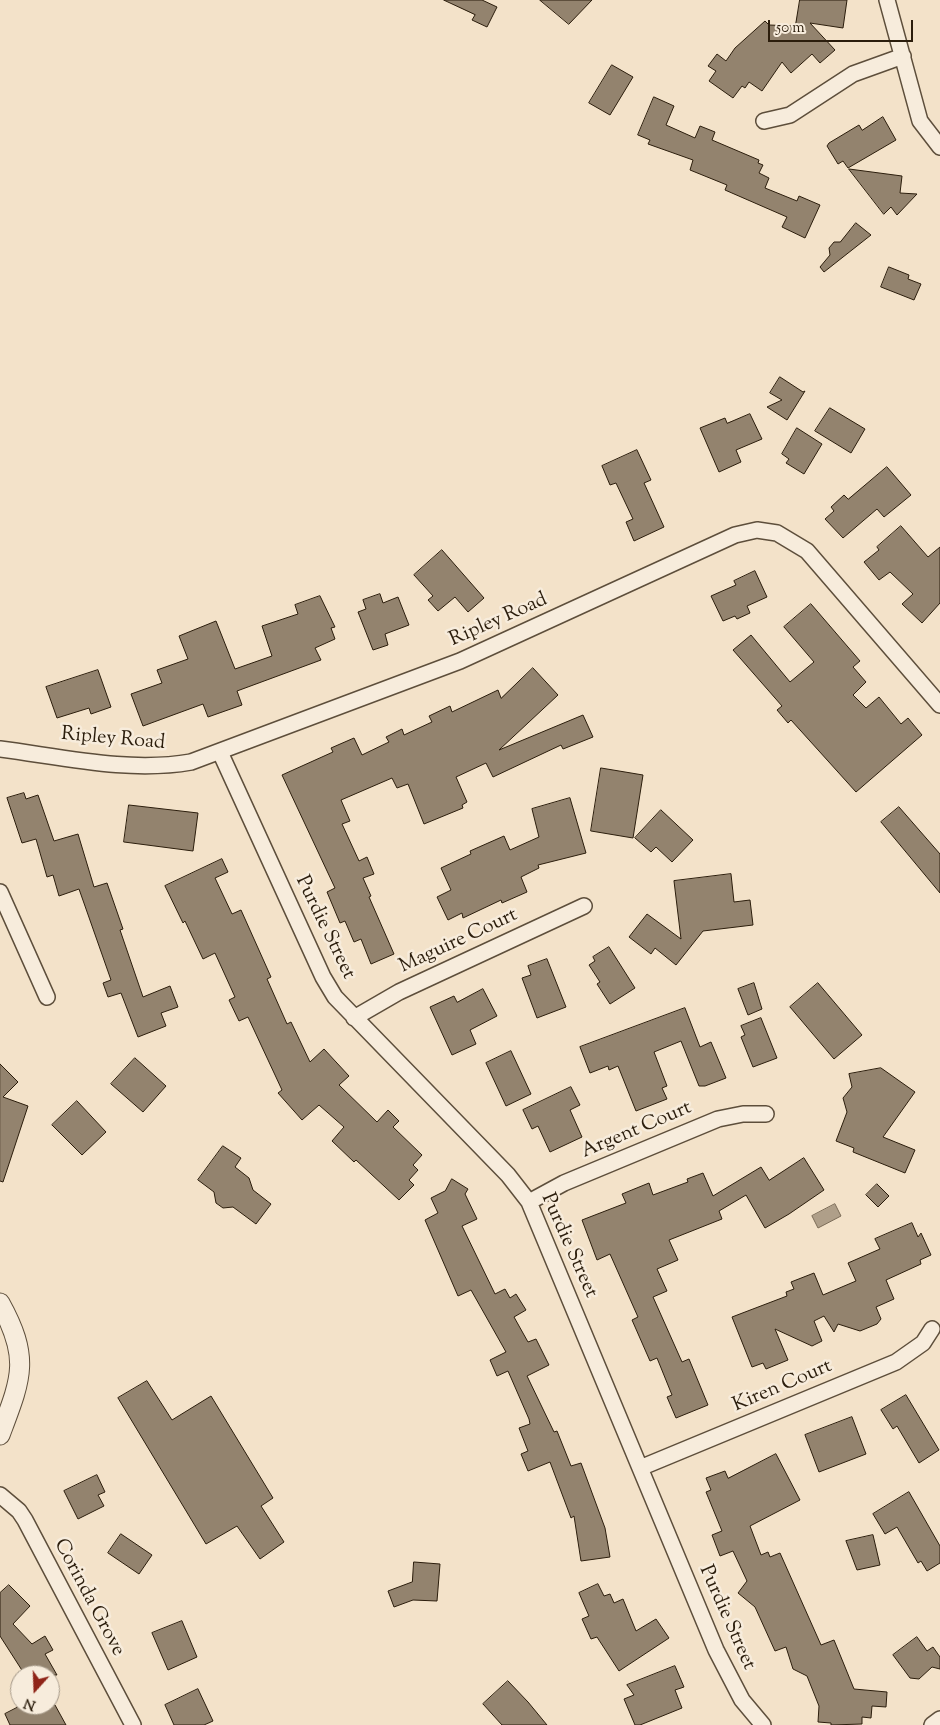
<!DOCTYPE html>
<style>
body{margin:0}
#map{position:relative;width:940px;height:1725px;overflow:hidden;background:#f3e2c9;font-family:"Sorts Mill Goudy",serif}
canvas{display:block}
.north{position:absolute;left:10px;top:1665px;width:50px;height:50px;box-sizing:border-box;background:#f7ecdc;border:1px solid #a59989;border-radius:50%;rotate:200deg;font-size:14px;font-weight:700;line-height:20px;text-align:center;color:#2b1d0c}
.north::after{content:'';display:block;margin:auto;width:18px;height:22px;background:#8f2418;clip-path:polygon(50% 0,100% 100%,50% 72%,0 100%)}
.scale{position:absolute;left:768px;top:20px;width:145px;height:22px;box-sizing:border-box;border:2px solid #2b1d0c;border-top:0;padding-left:6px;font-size:15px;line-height:18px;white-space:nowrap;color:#2b1d0c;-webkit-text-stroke:4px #f7ecdc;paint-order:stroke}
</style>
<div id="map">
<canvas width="940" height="1725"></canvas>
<div class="north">N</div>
<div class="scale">50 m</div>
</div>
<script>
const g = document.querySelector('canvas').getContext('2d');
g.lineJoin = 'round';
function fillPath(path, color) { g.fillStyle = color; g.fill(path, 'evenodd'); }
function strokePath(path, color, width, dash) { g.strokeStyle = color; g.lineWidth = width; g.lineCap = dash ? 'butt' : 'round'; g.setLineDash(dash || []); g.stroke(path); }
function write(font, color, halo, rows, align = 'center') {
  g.font = font + ' "Sorts Mill Goudy",serif'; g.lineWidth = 5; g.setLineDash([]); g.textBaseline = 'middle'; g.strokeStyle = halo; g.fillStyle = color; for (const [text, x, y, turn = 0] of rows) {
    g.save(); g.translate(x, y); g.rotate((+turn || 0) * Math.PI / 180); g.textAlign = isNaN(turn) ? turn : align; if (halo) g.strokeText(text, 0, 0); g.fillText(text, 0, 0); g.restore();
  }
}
const water = new Path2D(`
 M835,1204L841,1216L818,1228L812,1216Z`);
const building = new Path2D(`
 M444,0H482L497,7L487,27L472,20L475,15Z
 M540,0H592L569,24Z
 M800,0H847L843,28L810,23L835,50L820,63L812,54L791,73L782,62L762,91L749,82L745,88L742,86L733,98L709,81L716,71L708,66L717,54L726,61L735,48L765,21L769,25L795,26Z
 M612,65L633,77L610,115L589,103Z
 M654,97L674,106L666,125L695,138L700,126L715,132L712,140L759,160L758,163L763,165L759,173L769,178L765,188L797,201L799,196L820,205L805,238L782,227L787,217L725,190L727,185L690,170L693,160L648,144L650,140L638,135Z
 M883,117L896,140L848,168L843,161L838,164L827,146L829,143L859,125L862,130Z
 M849,169L902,176L900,193L917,194L897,215L891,207L884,214Z
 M856,223L871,235L824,272L820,267L830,255L829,248L834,242H840Z
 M889,267L909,275L908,279L921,284L914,300L881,287Z
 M780,377L803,392L805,391L787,420L767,407L782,400L770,393Z
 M830,408L865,429L851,453L815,431Z
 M750,414L762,439L736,450L741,462L719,472L700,428L725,418L727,423Z
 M797,428L822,444L804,474L786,463L789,459L782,454Z
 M637,450L651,480L644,483L664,527L634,541L626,522L633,519L616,483L610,485L602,466Z
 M887,467L911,495L884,517L877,509L843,538L825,519L834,511L831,507L844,495L848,499Z
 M901,526L928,557L940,547V603L922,623L902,604L913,594L890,572L879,580L864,562L879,550L877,547Z
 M442,550L484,598L468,612L455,597L438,611L428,600L433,596L414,575Z
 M755,571L767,597L747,606L750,613L737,619L735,616L723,621L711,596L736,585L734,581Z
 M380,594L383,603L398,597L409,625L385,634L388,645L373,650L358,612L366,609L363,600Z
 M320,596L335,627L331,628L335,639L315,648L321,660L237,691L242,705L208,717L203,704L143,726L131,694L162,683L157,670L188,659L179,636L216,621L235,669L272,656L262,626L298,614L295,605Z
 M811,604L860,661L853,667L866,682L853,695L866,708L879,697L901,724L908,718L922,735L856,792L791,720L788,723L777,710L782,706L733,650L751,635L790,682L814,662L784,627Z
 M533,668L558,695L499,750L583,715L593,737L563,749L561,745L493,777L486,763L456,777L467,802L462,805L463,808L424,824L408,784L397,788L392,778L341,800L350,821L342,824L359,861L367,857L374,874L363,878L371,896L369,897L394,954L371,964L361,939L354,942L345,921L340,923L327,892L335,888L282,775L333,752L331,748L354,738L362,755L389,742L386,737L402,729L404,735L432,722L429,716L450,706L452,712L498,690L501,698Z
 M98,670L111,707L91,714L89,708L57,718L46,687Z
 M601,768L643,775L633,838L591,831Z
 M24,793L26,799L38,795L54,841L78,834L94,887L107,883L123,929L120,930L143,997L170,986L178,1007L161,1013L166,1026L138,1037L121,993L108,997L103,983L111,980L79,889L59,896L53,875L47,877L36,839L22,843L7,798Z
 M570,798L586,853L538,865L539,868L521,877L527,892L502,903L501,900L463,918L462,913L448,920L437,897L451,890L441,868L471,854L470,851L504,836L510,850L539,837L532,809Z
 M129,805L198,813L193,851L124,842Z
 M899,807L940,854V893L881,822Z
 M661,810L693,840L672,862L656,847L651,852L635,838Z
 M222,859L228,872L215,878L232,914L241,910L271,977L267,979L287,1024L291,1022L310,1062L324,1049L349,1076L339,1085L377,1122L388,1110L399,1121L393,1127L422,1155L413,1165L418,1170L409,1180L414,1185L399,1200L356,1160L354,1162L332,1141L344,1127L319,1105L302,1120L278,1093L282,1090L248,1017L239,1021L229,1000L235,997L215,953L203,959L185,921L183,923L165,886Z
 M731,874L734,902L750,900L753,925L703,931L676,965L655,948L651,954L629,937L647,914L681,939L674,881Z
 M609,947L635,988L610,1004L597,984L600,982L589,965L595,961L593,957Z
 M547,959L566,1007L537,1018L522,978L531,975L528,966Z
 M754,983L762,1009L748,1015L738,989Z
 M818,983L862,1035L834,1059L790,1007Z
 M483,989L497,1016L470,1030L476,1044L452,1055L430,1007L454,996L457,1002Z
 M685,1008L700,1047L711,1042L726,1078L705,1086H699L681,1041L654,1052L667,1086L662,1088L667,1099L636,1111L618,1066L609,1070L608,1066L590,1073L580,1047Z
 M761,1018L777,1058L753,1067L741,1037L745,1035L741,1026Z
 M511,1051L531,1094L506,1106L486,1063Z
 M135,1058L166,1086L143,1112L111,1084Z
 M0,1064L18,1082L3,1097L28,1106L3,1182L0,1181Z
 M881,1068L915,1092L883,1137L915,1150L905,1173L853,1152L854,1148L836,1141L847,1112L843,1098L852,1087L849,1074Z
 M571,1087L580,1105L570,1110L582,1137L550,1152L538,1126L532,1129L523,1110Z
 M77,1101L106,1132L82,1155L52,1125Z
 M223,1146L241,1158L235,1167L249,1178L253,1190L271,1204L256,1224L233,1207L223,1208L216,1203L214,1192L198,1180Z
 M804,1158L824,1190L789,1214L765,1228L746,1195L719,1211L722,1219L669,1240L678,1260L657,1269L667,1291L653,1297L682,1362L689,1359L708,1405L676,1418L667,1397L672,1395L657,1358L650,1361L632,1320L638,1317L610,1254L597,1260L582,1220L626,1203L622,1194L649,1183L653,1195L688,1182L687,1179L703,1173L713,1196L761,1167L769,1180Z
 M452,1179L468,1189L465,1194L477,1219L462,1226L495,1294L505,1289L510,1298L516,1294L526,1310L514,1317L528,1342L536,1339L549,1365L527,1376L554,1432L557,1431L571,1466L581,1463L605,1528L610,1557L581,1561L574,1516L571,1518L550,1462L528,1471L521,1454L528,1451L519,1428L530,1424L529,1419L508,1371L497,1376L490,1360L506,1352L471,1290L458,1296L425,1220L438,1213L431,1198L445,1191Z
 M877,1184L889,1196L878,1207L866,1195Z
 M912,1223L918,1237L921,1233L931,1255L920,1260L921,1264L886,1280L894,1299L876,1307L881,1319L877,1324L860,1331L838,1324L834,1332L824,1316L814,1321L822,1341L812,1346L775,1329L788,1360L766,1369L763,1363L752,1367L732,1317L787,1296L786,1292L794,1289L791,1282L814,1273L823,1295L856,1281L848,1263L880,1249L875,1239Z
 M147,1381L172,1420L211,1396L273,1498L261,1506L284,1542L260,1559L237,1526L206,1544L118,1398Z
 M906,1395L939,1450L919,1463L897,1426L893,1429L881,1410Z
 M852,1417L866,1454L819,1472L805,1435Z
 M776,1454L800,1500L750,1526L761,1555L768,1552L770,1557L780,1553L821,1645L834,1640L854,1689L887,1692L886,1707L872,1706L871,1718L862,1717V1724L831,1725V1723L818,1722L819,1706L807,1676L793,1669L786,1647L775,1651L755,1607L738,1593L747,1581L733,1551L720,1556L712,1535L722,1531L706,1492L711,1490L706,1478L725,1471L728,1478Z
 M97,1475L105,1492L98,1495L104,1506L78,1519L64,1491Z
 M909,1492L940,1546V1563L927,1571L921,1561L918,1563L897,1527L885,1534L873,1514Z
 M121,1534L152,1555L139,1574L108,1553Z
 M873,1535L880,1565L857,1570L846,1541Z
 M414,1562L440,1564L437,1601L413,1600L394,1607L388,1591L412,1582Z
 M598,1584L604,1596L610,1594L614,1603L623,1599L636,1631L656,1619L669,1638L619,1671L597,1637L591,1639L582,1619L589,1616L579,1593Z
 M9,1585L30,1606L13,1624L32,1644L45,1636L53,1650L45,1654L57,1675H25L0,1636V1593Z
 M182,1621L197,1657L168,1670L152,1633Z
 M917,1637L927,1651L933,1647L940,1657V1669L932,1667L919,1679L910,1678L893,1655Z
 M675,1666L684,1687L675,1690L682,1708L640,1725H635L624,1699L634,1695L627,1685Z
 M508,1681L528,1702L547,1725H502L483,1704Z
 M198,1689L213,1721L204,1725H174L165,1705Z
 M22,1705H55L66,1725H10L5,1714Z`);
const minor = new Path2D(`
 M887,0L920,121L940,147
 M764,121L790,115L853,74L903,56
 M0,749C62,757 129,773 191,762L460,661L735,535L757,530L777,533L807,551L940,705
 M220,752L323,977L335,997L508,1175L529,1202L716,1650L742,1700L763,1725
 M0,892L47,997
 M354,1018L399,992L584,906
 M529,1202L564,1183L718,1119L743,1114H766
 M640,1468L896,1362L923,1343L932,1329
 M0,1495L19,1511L25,1520L133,1725
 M932,1725L940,1719`);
const tertiary = new Path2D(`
 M0,1303C31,1359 21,1379 0,1435`);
const streetNames = [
 ["Ripley Road",499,621,-24],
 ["Ripley Road",113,740,5],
 ["Purdie Street",324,928,64],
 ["Maguire Court",459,942,-25],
 ["Argent Court",637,1131,-23],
 ["Purdie Street",568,1246,66],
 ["Kiren Court",783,1387,-23],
 ["Corinda Grove",88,1598,62],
 ["Purdie Street",726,1618,66]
];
fillPath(water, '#af9f89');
strokePath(water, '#7a6b57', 1);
fillPath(building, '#93836e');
strokePath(building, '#2b1d0c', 1);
strokePath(minor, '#5d4e3b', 18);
strokePath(tertiary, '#5d4e3b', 21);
strokePath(minor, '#f7ecdc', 15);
strokePath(tertiary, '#f7ecdc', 19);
write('20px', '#2b1d0c', '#f7ecdc', streetNames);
</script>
